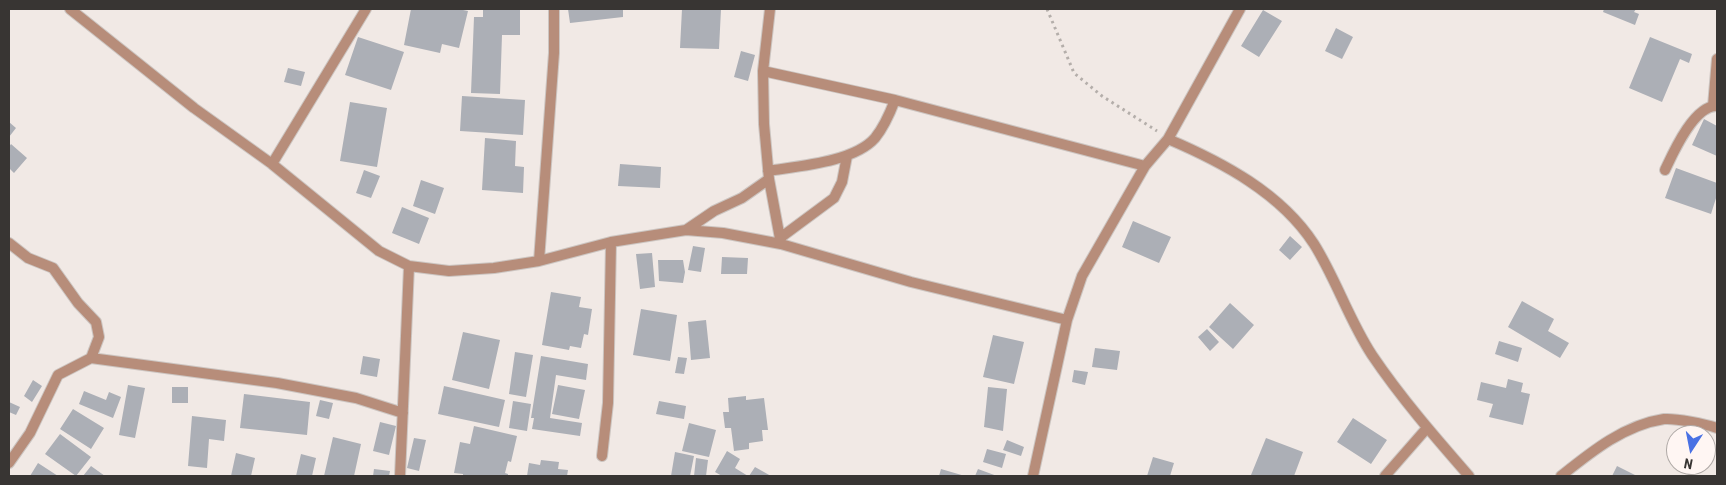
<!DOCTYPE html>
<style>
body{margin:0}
#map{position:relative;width:1726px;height:485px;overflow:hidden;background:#f1e9e5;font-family:"Roboto Condensed",sans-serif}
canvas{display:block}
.frame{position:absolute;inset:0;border:10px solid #383533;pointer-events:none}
.north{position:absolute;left:1666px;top:425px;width:50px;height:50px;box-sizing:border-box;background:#fff6f3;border:1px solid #afa9a6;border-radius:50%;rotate:191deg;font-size:14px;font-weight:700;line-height:20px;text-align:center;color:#383533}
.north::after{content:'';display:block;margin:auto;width:18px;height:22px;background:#4971e4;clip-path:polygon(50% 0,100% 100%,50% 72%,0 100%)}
</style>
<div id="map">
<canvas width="1726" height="485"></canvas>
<div class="frame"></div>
<div class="north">N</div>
</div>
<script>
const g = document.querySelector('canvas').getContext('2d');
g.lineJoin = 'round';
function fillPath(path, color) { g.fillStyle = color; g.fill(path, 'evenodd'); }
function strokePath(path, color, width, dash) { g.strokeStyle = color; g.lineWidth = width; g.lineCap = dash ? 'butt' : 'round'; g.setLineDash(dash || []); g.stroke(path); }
const building = new Path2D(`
 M411,9H458L468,11L459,48L442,44L440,53L404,45Z
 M483,9H520V35H502L500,94L471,93L474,17H483Z
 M568,9H623V17L570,23Z
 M682,9H721L719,49L680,48Z
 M1604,9H1636L1634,12L1639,14L1635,25L1603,12Z
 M1263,10L1282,21L1259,57L1241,46Z
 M1336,28L1353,37L1342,59L1325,51Z
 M358,37L404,52L391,90L345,75Z
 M1650,37L1692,54L1689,63L1680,59L1662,102L1629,88Z
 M741,51L755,55L748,81L734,77Z
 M288,68L305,72L301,86L284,82Z
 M462,96L525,100L523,135L460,131Z
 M350,102L387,108L377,167L340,161Z
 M1704,119L1717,126V156L1692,145Z
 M9,122L16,128L9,137Z
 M485,138L516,141L515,166L524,167L523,193L482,190Z
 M11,144L27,158L14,173L9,168V147Z
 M620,164L661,167L660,188L618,186Z
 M1676,168L1717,183V195L1711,214L1665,198Z
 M364,170L380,176L371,198L356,193Z
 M421,180L444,188L435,214L413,206Z
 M402,207L429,218L419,244L392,233Z
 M1133,221L1171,237L1159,263L1122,247Z
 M1290,236L1302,247L1290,260L1279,250Z
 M693,246L705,248L701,272L688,270Z
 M652,253L655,287L640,289L636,254Z
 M722,257L748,258L747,274H721Z
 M658,260H683L685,272L683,283L659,281Z
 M551,292L581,297L579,307L592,309L588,335L584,334L581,348L570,346L569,350L542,345Z
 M1522,301L1554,319L1548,331L1569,343L1560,358L1508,327Z
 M1230,303L1254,325L1233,349L1209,327Z
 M641,309L677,315L670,361L633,355Z
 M706,320L710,358L691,360L688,322Z
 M1207,329L1219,342L1210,351L1198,337Z
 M463,332L500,340L489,389L452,380Z
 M993,335L1024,342L1014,384L983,377Z
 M1499,341L1522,348L1518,362L1495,354Z
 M1095,348L1120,351L1117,370L1092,367Z
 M515,352L533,355L526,397L509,394Z
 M363,356L380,359L377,377L360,374Z
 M541,356L588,364L586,380L556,375L550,418L582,423L580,436L532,429L534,418H531Z
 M678,357L687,358L684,374L675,373Z
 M1074,370L1088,372L1085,385L1072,382Z
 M1508,379L1523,383L1521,392L1530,394L1523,425L1489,417L1493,404L1477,400L1481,382L1506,388Z
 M33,380L42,386L32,402L24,396Z
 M128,385L145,388L135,438L119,435Z
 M558,385L585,390L579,419L552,414Z
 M444,386L505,400L499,427L438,414Z
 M172,387H188V403H172Z
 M988,387L1007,389L1003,431L984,427Z
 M84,391L106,400L109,392L121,397L113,418L79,404Z
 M244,394L310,402L307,435L240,428Z
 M746,396V400L764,398L768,430H762L763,441L749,443V449L734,451L731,428H725L723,412H729L728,398Z
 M320,400L333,403L329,419L316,416Z
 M513,401L531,404L527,431L509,428Z
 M659,401L686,406L684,419L656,414Z
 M9,402L20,407L16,415L9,412Z
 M73,409L104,428L91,449L60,429Z
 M192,416L226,420L224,441L209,439L207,468L188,466Z
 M1353,418L1387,440L1371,464L1337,442Z
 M380,422L396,426L389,455L373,451Z
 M689,423L716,430L709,457L682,451Z
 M474,426L517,436L511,462L508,461L505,473L508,474V476H463V474L454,473L460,442L470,444Z
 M60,434L91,457L76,476L45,454Z
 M333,437L361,444L354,476H324Z
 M414,438L426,440L419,471L407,468Z
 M1266,438L1303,452L1294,476L1251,475Z
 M1007,440L1024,447L1021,456L1003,450Z
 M987,449L1006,454L1002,468L983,462Z
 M727,451L740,459L735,468L748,476H722L715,472Z
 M675,452L694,456L690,476H671Z
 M236,453L255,458L251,476H231Z
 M301,454L316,458L312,476H296Z
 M1153,457L1174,463L1170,476H1147Z
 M696,458L708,460L706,476H694Z
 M541,460L559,462L558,469L568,470L567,476H527L529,463L540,465Z
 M38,463L58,476H30Z
 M91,466L105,476H83Z
 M1617,466L1637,476H1612Z
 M755,467L771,476H749Z
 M374,469L390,471L389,476H373Z
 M941,469L965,476H939Z
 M978,469L997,476H975Z`);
const path = new Path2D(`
 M1047,9L1074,73L1102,96L1157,131`);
const minor = new Path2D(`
 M70,9L194,108L272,164L379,251L409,266L449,271L494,268L539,261L611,242L686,230L723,233L781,244L911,282L1067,320
 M770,9L763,71L764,124L769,179L781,244
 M763,71L895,100L1145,166
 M1713,106L1717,59
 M1168,139C1222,162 1281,193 1314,244C1336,279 1349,320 1372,355C1401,398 1435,437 1469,476
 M272,164L366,9
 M1665,170C1673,153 1694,105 1717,106
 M768,171C799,166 854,162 875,138C884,127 890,113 895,100
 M686,230L714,211L742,198L769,179
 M780,238L834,198L842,182L847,156
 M9,243L28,258L53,268L78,303L96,322L99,337L91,358
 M539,261L554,53V9
 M602,456L608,403L611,242
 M9,463L30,433L58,375L91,358L277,383L356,398L403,413
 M400,476L409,266
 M1033,476L1067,320L1082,276L1145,166L1168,139L1240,9
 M1385,476L1427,428
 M1561,476C1591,452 1624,425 1664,419C1676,418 1705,424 1717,428`);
fillPath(building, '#acafb6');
strokePath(minor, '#ccc5c1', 12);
strokePath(path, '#b4aeaa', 3, [2.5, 4]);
strokePath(minor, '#b78d7a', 10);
</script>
